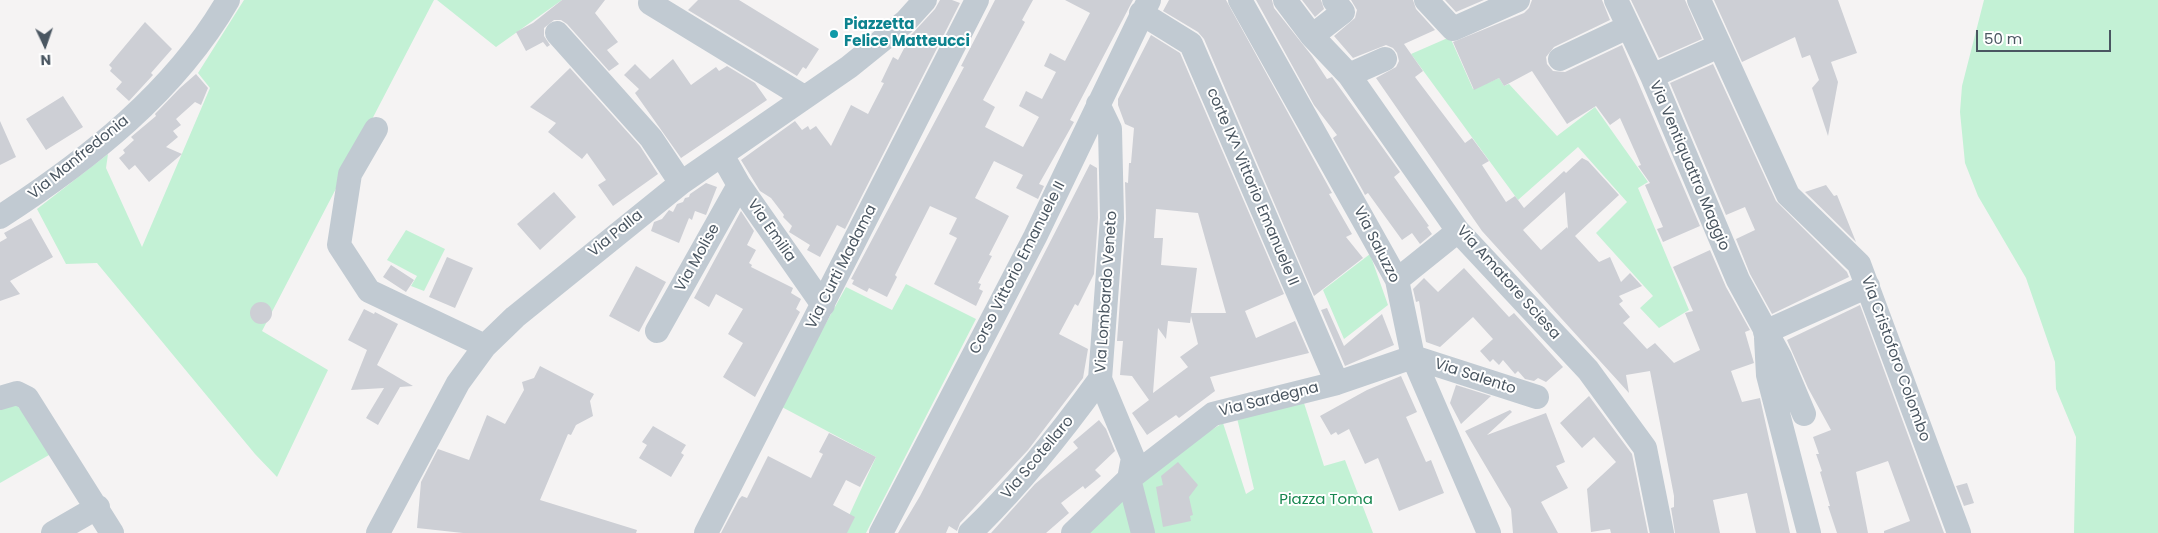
<!DOCTYPE html>
<style>
body{margin:0}
#map{position:relative;width:2158px;height:533px;overflow:hidden;background:#f5f3f3;font-family:Poppins,sans-serif}
canvas{display:block}
.north{position:absolute;left:20px;top:20px;width:50px;height:50px;-webkit-text-stroke:4px #fff;paint-order:stroke;rotate:177deg;font-size:14px;font-weight:700;line-height:20px;text-align:center;color:#4a5661}
.north::after{content:'';display:block;margin:auto;width:18px;height:22px;background:#4a5661;clip-path:polygon(50% 0,100% 100%,50% 72%,0 100%)}
.scale{position:absolute;left:1976px;top:30px;width:135px;height:22px;box-sizing:border-box;border:2px solid #4a5661;border-top:0;padding-left:6px;font-size:15px;line-height:18px;white-space:nowrap;color:#4a5661;-webkit-text-stroke:4px #fff;paint-order:stroke}
</style>
<div id="map">
<canvas width="2158" height="533"></canvas>
<div class="north">N</div>
<div class="scale">50 m</div>
</div>
<script>
const g = document.querySelector('canvas').getContext('2d');
g.lineJoin = 'round';
function fillPath(path, color) { g.fillStyle = color; g.fill(path, 'evenodd'); }
function strokePath(path, color, width, dash) { g.strokeStyle = color; g.lineWidth = width; g.lineCap = dash ? 'butt' : 'round'; g.setLineDash(dash || []); g.stroke(path); }
function write(font, color, halo, rows, align = 'center') {
  g.font = font + ' Poppins,sans-serif'; g.lineWidth = 4; g.setLineDash([]); g.textBaseline = 'middle'; g.strokeStyle = halo; g.fillStyle = color; for (const [text, x, y, turn = 0] of rows) {
    g.save(); g.translate(x, y); g.rotate((+turn || 0) * Math.PI / 180); g.textAlign = isNaN(turn) ? turn : align; if (halo) g.strokeText(text, 0, 0); g.fillText(text, 0, 0); g.restore();
  }
}
const green = new Path2D(`
 M244,0H434L262,331L328,370L277,477L255,454L97,263L66,264L37,209L108,154L106,168L142,247L210,88L198,73Z
 M437,0H562L496,47Z
 M1984,0H2158V533H2074L2076,437L2056,389L2055,362L2026,278L1978,196L1965,163L1960,112L1962,86Z
 M1450,37L1473,89L1499,78L1504,86L1509,84L1557,136L1595,107L1648,182L1638,188L1689,310L1659,328L1640,308L1653,296L1596,233L1627,202L1578,147L1518,200L1411,54Z
 M406,230L445,249L424,291L411,286L417,276L387,260Z
 M1370,254L1388,305L1344,339L1323,290Z
 M906,284L976,319L866,533H841L876,457L780,406L846,287L892,310Z
 M14,402L56,451L0,483V404Z
 M1304,403L1324,466L1345,460L1373,533H1151L1140,482L1184,446L1223,423L1246,494L1254,489L1237,418Z
 M1126,494L1134,533H1085Z`);
const building = new Path2D(`
 M562,0H605L595,13L618,42L607,50L619,64L609,71L567,24L561,20H554L544,28V36L550,45L547,47L543,42L526,51L516,32L533,23Z
 M698,0H739L819,49L806,69L803,67L797,76L688,10Z
 M940,0H952L960,3L845,229L837,225L820,257L807,250L810,245L789,232L792,226L783,217L784,215L771,198L760,191L741,160L795,121L802,130L808,126L810,130L816,126L831,146L851,105L868,114L884,83L881,82L893,57L898,60L911,35L935,9Z
 M995,0H1033L1022,20L1025,22L983,100L995,107L985,127L1023,147L1039,117L1019,106L1026,91L1042,99L1056,72L1044,66L1050,53L1065,61L1090,13L1065,0H1133L1070,120L1074,122L1039,184L1044,186L1038,199L1016,188L1023,175L994,161L975,198L1009,216L989,255L992,256L978,283L981,284L979,289L983,291L976,306L934,284L957,238L949,234L957,218L930,206L895,275L897,277L887,297L869,288L867,292L852,284L854,280L851,279L964,67L961,66Z
 M1169,0H1226L1332,193L1329,194L1352,234L1346,237L1363,258L1314,296L1204,39L1198,32L1163,11Z
 M1256,0H1272L1274,8L1312,56L1327,79L1332,77L1400,172L1394,177L1429,226L1427,227L1432,234L1420,244L1412,233L1402,240L1368,193L1365,195L1363,191L1333,138L1337,135L1314,105Z
 M1302,0H1321L1324,9L1315,17Z
 M1351,0H1413L1416,9L1435,30L1404,44L1423,71L1415,77L1465,143L1472,138L1489,161L1482,165L1506,202L1515,196L1524,208L1564,171L1566,173L1582,158L1588,161L1619,195L1575,236L1599,262L1610,257L1621,282L1630,273L1642,286L1619,296L1623,301L1619,304L1630,317L1623,323L1647,349L1655,343L1674,363L1700,350L1685,313L1693,311L1673,267L1710,250L1726,287L1750,330L1745,332L1754,363L1731,371L1742,402L1760,398L1790,533H1756L1747,493L1713,500L1720,533H1675L1671,508L1674,507V496L1650,371L1626,375L1629,393L1482,231L1376,78L1396,67L1399,61L1397,53L1393,48L1386,45L1353,58L1334,36L1355,18L1357,10ZM1565,192L1568,229L1567,227L1541,250L1523,230Z
 M1445,0H1484L1456,12Z
 M1532,0H1602L1610,20L1554,47L1546,57L1547,64L1553,71L1565,72L1622,45L1700,226L1663,242L1657,229L1663,227L1645,185L1650,183L1638,166L1641,165L1620,118L1610,125L1596,106L1567,124L1532,71L1504,86L1499,78L1474,90L1453,42L1524,13L1529,8Z
 M1631,0H1685L1702,39L1659,58Z
 M1714,0H1838L1857,53L1831,62L1838,82L1828,136L1812,88L1819,80L1810,55L1802,58L1795,37L1742,62Z
 M145,22L172,49L151,73L153,75L129,101L116,89L122,82L110,71L112,68L109,65Z
 M1151,35L1180,53L1284,294L1245,311L1256,338L1295,321L1309,353L1210,377L1215,391L1179,418L1176,415L1147,435L1132,413L1149,400L1132,376L1120,375L1123,341H1117L1126,219L1125,182L1128,183L1129,163H1131L1134,128L1125,124L1118,105V99ZM1156,209L1198,213L1226,313H1191L1197,268L1161,265L1163,238H1154ZM1191,316L1198,344L1180,357L1188,367L1153,393L1158,328L1166,339L1168,321L1190,323Z
 M673,59L691,85L716,67L719,71L727,66L755,83L767,100L681,158L635,93L639,89L624,75L635,64L650,79Z
 M1713,64L1776,201L1847,272L1849,277L1772,314L1750,274L1736,239L1755,230L1745,207L1726,215L1670,83Z
 M570,68L640,146L658,174L613,206L598,185L606,180L587,153L582,159L548,132L556,123L530,107Z
 M196,74L208,88L201,105L195,102L176,119L181,125L173,131L178,137L166,147L182,154L149,182L135,165L129,170L119,158L125,153L123,150L134,140L131,137L156,116L155,114L180,88Z
 M63,96L83,127L46,150L26,119Z
 M0,121L16,157L0,165Z
 M1090,164L1097,168L1098,218L1094,274L1078,306L1075,304L1059,334L1088,349L1083,378L1028,450L960,523L957,531L949,526L946,533H898L920,496Z
 M706,183L717,187L706,215L695,211L692,220L689,218L679,243L651,231L654,222L662,219L669,210L673,212L677,204L683,202L685,198L689,197L690,194Z
 M1826,185L1834,196L1837,195L1856,242L1805,192Z
 M554,192L576,217L540,250L517,224Z
 M741,211L754,231L747,245L756,250L749,263L752,265L751,267L793,288L791,293L801,299L796,309L800,312L755,397L723,377L743,343L728,334L743,309L716,294L709,307L694,298Z
 M31,218L53,257L10,281L20,294L0,301V242L7,238L4,233Z
 M447,257L473,268L455,308L429,297Z
 M391,265L414,280L406,292L383,277Z
 M636,266L666,282L639,332L609,316Z
 M1464,268L1509,317L1514,313L1563,367L1546,382L1538,378L1534,381L1525,379L1518,371L1515,374L1503,360L1499,365L1493,359L1490,362L1480,351L1493,339L1473,317L1440,347L1426,342L1419,301L1416,302L1413,289L1424,278L1438,292Z
 M250 313a11 11 0 1 1 22 0a11 11 0 1 1-22 0Z
 M1860,305L1944,533H1884V531L1910,521L1888,461L1856,472L1868,533H1837L1828,506H1830L1820,472L1822,471L1816,454H1819L1813,437L1831,430L1808,388L1787,340Z
 M1327,308L1344,346L1382,314L1394,345L1345,366L1321,310Z
 M364,309L374,314L375,312L398,324L377,365L413,386L400,387L378,425L366,418L384,388L351,390L367,350L348,340Z
 M540,366L594,394L590,401L593,416L576,425L571,435L568,434L540,500L637,530L636,533H463L417,528L421,482L438,449L469,460L487,415L505,424L524,390L522,382L534,378Z
 M1401,376L1417,412L1406,417L1426,462L1431,460L1444,493L1399,511L1378,458L1365,464L1349,429L1338,435L1336,432L1331,435L1320,416L1367,390Z
 M1456,385L1491,396L1461,424L1450,403Z
 M1589,396L1632,454L1648,533H1611L1610,529L1591,532L1587,489L1616,462L1594,437L1582,448L1560,423Z
 M1510,410L1512,412L1487,435L1546,413L1565,462L1556,466L1568,488L1541,502L1558,533H1513L1511,509L1465,431Z
 M1099,420L1106,429L1115,451L1095,470L1101,476L1085,489L1083,486L1061,503L1069,513L1046,533H991L1035,484L1078,448L1073,442Z
 M653,426L686,445L681,453L684,455L671,477L639,458L647,445L642,442Z
 M829,433L876,457L860,487L846,480L833,505L855,517L847,533H721L739,499L742,496L747,498L768,456L811,478L823,454L819,452Z
 M1178,462L1198,485L1189,497L1193,515L1190,516L1191,521L1163,527L1156,487L1163,485L1161,476Z
 M1967,483L1974,503L1964,506L1956,486Z`);
const minor = new Path2D(`
 M652,0L650,3L804,97
 M1240,0L1397,280L1413,357L1489,533
 M1285,0L1312,36L1349,75L1458,231L1588,370L1645,448L1662,533
 M1426,0L1453,29L1518,0
 M1616,0L1652,76L1738,280L1780,357L1804,414
 M1699,0L1788,195L1859,264L1959,533
 M1141,13L1191,44L1337,383
 M557,33L651,138L681,183
 M1312,36L1343,12L1334,0
 M1560,59L1628,27
 M1349,75L1385,59
 M1652,76L1719,46
 M1098,104L1110,129L1112,218L1100,379L1133,458L1129,479L1143,533
 M376,129L350,174L339,245L369,291L485,346
 M722,155L739,185L823,305
 M0,217C88,160 175,92 228,0
 M1397,280L1458,231
 M657,331L739,185
 M1765,332L1868,286
 M1766,338L1768,375L1809,533
 M1413,357L1537,397
 M0,398L17,393L27,398L112,533
 M53,533L98,507
 M378,533L458,383L485,346L515,317L681,183L849,67L906,21L925,0
 M706,533L977,0
 M881,533L1035,237L1149,0
 M970,533C1018,487 1061,433 1100,379
 M1073,533L1129,479L1213,414L1337,383L1413,357`);
const markers = [
 [834,34,5,"#0f9aa8"]
];
const cultureNames = [
 ["Piazzetta",844,25],
 ["Felice Matteucci",844,42]
];
const streetNames = [
 ["Via Manfredonia",79,158,-39],
 ["Via Ventiquattro Maggio",1689,166,67],
 ["corte IX^ Vittorio Emanuele II",1252,187,67],
 ["Via Emilia",771,231,55],
 ["Via Palla",616,234,-39],
 ["Via Saluzzo",1376,245,63],
 ["Via Molise",698,258,-61],
 ["Via Curti Madama",842,267,-63],
 ["Corso Vittorio Emanuele II",1018,268,-63],
 ["Via Amatore Sciesa",1508,283,48],
 ["Via Lombardo Veneto",1107,292,-86],
 ["Via Cristoforo Colombo",1895,359,70],
 ["Via Salento",1475,377,18],
 ["Via Sardegna",1269,400,-14],
 ["Via Scotellaro",1038,458,-50]
];
const parkNames = [
 ["Piazza Toma",1326,500]
];
fillPath(green, '#c3f1d5');
fillPath(building, '#cdcfd5');
strokePath(minor, '#c1cad2', 24);
for (const [x, y, r, color] of markers) { const dot = new Path2D(); dot.arc(x, y, r, 0, 2 * Math.PI); g.fillStyle = color; g.fill(dot); strokePath(dot, '#fff', 2); }
write('bold 15px', '#0d838f', '#fff', cultureNames, 'left');
write('15px', '#4a5661', '#fff', streetNames);
write('15px', '#17864f', '#fff', parkNames);
</script>
